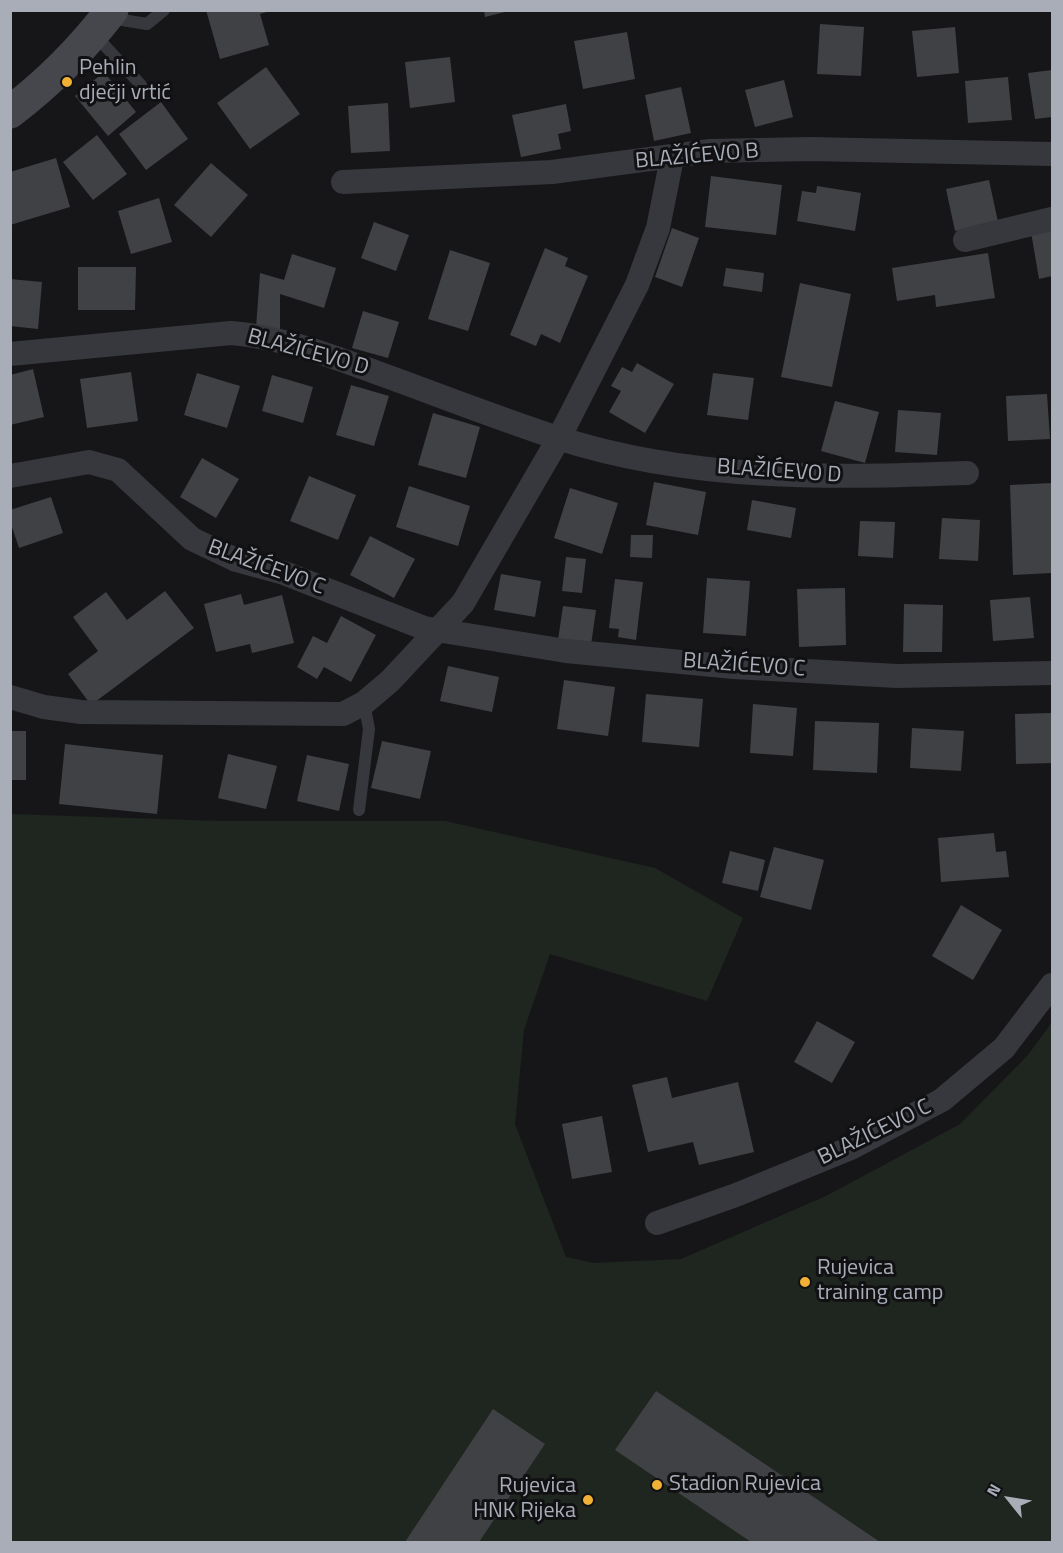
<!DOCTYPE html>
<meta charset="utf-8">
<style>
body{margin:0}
#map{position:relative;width:1063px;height:1553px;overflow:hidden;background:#161618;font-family:"Titillium Web",sans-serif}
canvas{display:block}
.frame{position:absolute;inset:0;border:12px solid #a8adb8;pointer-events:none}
.north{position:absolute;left:979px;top:1469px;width:60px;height:60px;-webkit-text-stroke:4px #111113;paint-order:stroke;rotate:300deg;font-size:16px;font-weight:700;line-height:24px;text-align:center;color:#a8adb8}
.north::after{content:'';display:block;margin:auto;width:21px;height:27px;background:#a8adb8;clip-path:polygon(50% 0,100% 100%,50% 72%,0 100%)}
</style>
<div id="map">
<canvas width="1063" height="1553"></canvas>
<div class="frame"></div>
<div class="north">N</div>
</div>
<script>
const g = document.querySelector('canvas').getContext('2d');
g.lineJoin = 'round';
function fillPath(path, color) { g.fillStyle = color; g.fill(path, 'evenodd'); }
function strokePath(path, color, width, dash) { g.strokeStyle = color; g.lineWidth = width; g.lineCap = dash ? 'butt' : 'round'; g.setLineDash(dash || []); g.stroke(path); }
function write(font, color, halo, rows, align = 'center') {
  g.font = font + ' "Titillium Web",sans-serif'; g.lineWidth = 6; g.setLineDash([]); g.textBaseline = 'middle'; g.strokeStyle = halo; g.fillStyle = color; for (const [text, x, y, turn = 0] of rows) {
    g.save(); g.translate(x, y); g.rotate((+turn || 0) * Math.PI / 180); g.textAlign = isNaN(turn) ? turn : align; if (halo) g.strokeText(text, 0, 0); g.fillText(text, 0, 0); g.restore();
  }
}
const green = new Path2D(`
 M10,814L220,821H445L655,868L743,918L707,1001L550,954L524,1030L515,1124L566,1257L594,1263L681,1259L826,1196L960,1124L1028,1055L1052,1022V1542H11Z`);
const building = new Path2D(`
 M206,10H273L260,14L269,45L220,59Z
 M484,10H509V11L485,17Z
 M820,24L864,27L861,76L817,74Z
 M955,27L959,73L917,77L912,31Z
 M627,32L635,79L583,89L574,41Z
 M450,57L455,102L410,108L405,62Z
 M266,67L300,114L250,149L217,103Z
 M1052,70V117L1035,119L1028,73Z
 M104,72L136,112L108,136L75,96Z
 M1008,77L1012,120L968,123L965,81Z
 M784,80L793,117L755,127L745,90Z
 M681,87L691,133L654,141L645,95Z
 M161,102L188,139L146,170L119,134Z
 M388,103L390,151L351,153L348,106Z
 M566,104L571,131L558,134L561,149L521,157L512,115Z
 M97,135L127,174L93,200L63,162Z
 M56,158L70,207L10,225V172Z
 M211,163L248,195L211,237L174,205Z
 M711,176L782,185L776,235L705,227Z
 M989,180L998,222L955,231L946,189Z
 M817,186L861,193L855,231L797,221L802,191L816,193Z
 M159,198L172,242L131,254L118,211Z
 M374,222L409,235L396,271L361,258Z
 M672,228L699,238L682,287L655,277Z
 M1052,228V276L1039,279L1031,232Z
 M545,248L568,258L565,266L588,276L560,343L541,334L536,346L510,335Z
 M450,250L490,263L468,331L428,319Z
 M988,253L995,298L936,307L935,295L897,301L892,268Z
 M292,254L336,268L324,308L280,294V330L256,328L260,273L284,280Z
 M78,267H136L135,310H78Z
 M726,268L764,273L762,292L723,286Z
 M10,279L42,282L38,329L10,326Z
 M800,283L851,294L832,387L781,377Z
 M363,311L399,322L388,358L352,348Z
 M637,363L674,384L645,433L609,412L621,391L611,386L622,367L632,372Z
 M33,369L44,417L10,425V375Z
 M131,372L138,421L87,428L80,379Z
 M197,373L240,386L227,428L184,415Z
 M713,373L754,378L748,420L707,415Z
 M272,375L313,387L303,423L262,411Z
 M351,385L389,396L374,446L336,435Z
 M1047,394L1050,439L1008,441L1006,396Z
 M835,401L879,412L865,463L821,451Z
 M898,410L941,413L937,455L895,452Z
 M433,413L480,427L466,478L418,465Z
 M202,458L239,479L216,518L180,497Z
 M309,476L356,495L338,540L290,521Z
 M654,482L706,492L698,535L646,525Z
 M1052,483V573L1013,575L1010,485Z
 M409,486L470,506L458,546L396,527Z
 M570,488L618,503L602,554L554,538Z
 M51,497L63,533L19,548L10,521V510Z
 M752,500L796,508L791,538L747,530Z
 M942,518L980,520L978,561L939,559Z
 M860,521L895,522L893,558L858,556Z
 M631,535H653L652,558L630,557Z
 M370,536L415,559L394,598L350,575Z
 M566,557L586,559L582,593L562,591Z
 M501,574L541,581L535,617L494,610Z
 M707,578L750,581L746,636L703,633Z
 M615,579L643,582L636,640L618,637L619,629L609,628Z
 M845,588L846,645L799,647L797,589Z
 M165,591L194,628L91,705L68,674L98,651L73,617L106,592L127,620Z
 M241,594L244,605L282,595L294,643L252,653L250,644L216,652L204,604Z
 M1030,597L1034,638L993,641L990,600Z
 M904,604L943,605L942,652H903Z
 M563,606L596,610L591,645L558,640Z
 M341,616L376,635L351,682L324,667L317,679L297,667L313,636L327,643Z
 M448,666L499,677L492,712L440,701Z
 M564,680L615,687L608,736L557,729Z
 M646,694L703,699L699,747L642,742Z
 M753,704L797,708L793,756L750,753Z
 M1052,713V763L1016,764L1015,714Z
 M815,721L879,723L877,773L813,770Z
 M912,728L964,731L961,771L910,768Z
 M10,731H26V780H10Z
 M382,741L431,751L420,799L371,788Z
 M65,744L163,755L157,814L59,804Z
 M228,754L277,766L266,809L218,798Z
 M307,755L349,764L339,811L297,801Z
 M994,833L996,852L1006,851L1009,877L941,882L938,838Z
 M774,847L824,860L811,910L760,897Z
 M730,851L765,860L758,891L722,883Z
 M961,905L1002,930L973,980L932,956Z
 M817,1021L855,1042L832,1083L794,1062Z
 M667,1077L672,1098L738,1082L754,1152L699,1165L693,1142L648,1152L632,1085Z
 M602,1116L612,1172L572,1179L562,1124Z
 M656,1391L725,1437L880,1542H751L615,1450Z
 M493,1409L545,1444L479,1542H405Z`);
const lane = new Path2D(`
 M110,18L147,24L164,10
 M95,35L141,85
 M359,810L369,729L364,703`);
const street = new Path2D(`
 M343,182L552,172L710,151L810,149L1052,154
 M965,240L1052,219
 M10,354L231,333C281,337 328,355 375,372C436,394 497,418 558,438C691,481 830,478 967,473
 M10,476L89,462L118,470L192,539L236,560L284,573L424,628L566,651L734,667L897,676L1052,673
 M10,697L44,707L81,712L343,714L364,703L390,681L463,603L559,438L637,285L658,228L672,158
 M657,1223L736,1195L851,1148L942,1100L1004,1048L1052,985`);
const secondary = new Path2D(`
 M10,112C50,82 82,49 112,10`);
const markers = [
 [67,82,6,"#f2b134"],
 [805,1282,6,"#f2b134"],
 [657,1485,6,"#f2b134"],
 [588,1500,6,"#f2b134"]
];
const poiNames = [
 ["Pehlin",79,69],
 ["dječji vrtić",79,94],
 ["Rujevica",817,1269],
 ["training camp",817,1294],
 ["Stadion Rujevica",669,1485],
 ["Rujevica",576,1487,"right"],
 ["HNK Rijeka",576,1512,"right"]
];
const streetNames = [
 ["BLAŽIĆEVO B",697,157,-5],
 ["BLAŽIĆEVO D",308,353,15],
 ["BLAŽIĆEVO D",779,472,4],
 ["BLAŽIĆEVO C",266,568,20],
 ["BLAŽIĆEVO C",744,666,4],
 ["BLAŽIĆEVO C",875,1133,-26]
];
fillPath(green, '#1e261f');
fillPath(building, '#404145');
strokePath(lane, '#37383d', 12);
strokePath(street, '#37383d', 24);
strokePath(secondary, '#45474d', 33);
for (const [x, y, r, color] of markers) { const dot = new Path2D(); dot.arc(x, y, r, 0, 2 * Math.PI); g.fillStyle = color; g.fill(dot); strokePath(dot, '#111113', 2); }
write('22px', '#a8adb8', '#111113', poiNames, 'left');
write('22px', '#a8adb8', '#111113', streetNames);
</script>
